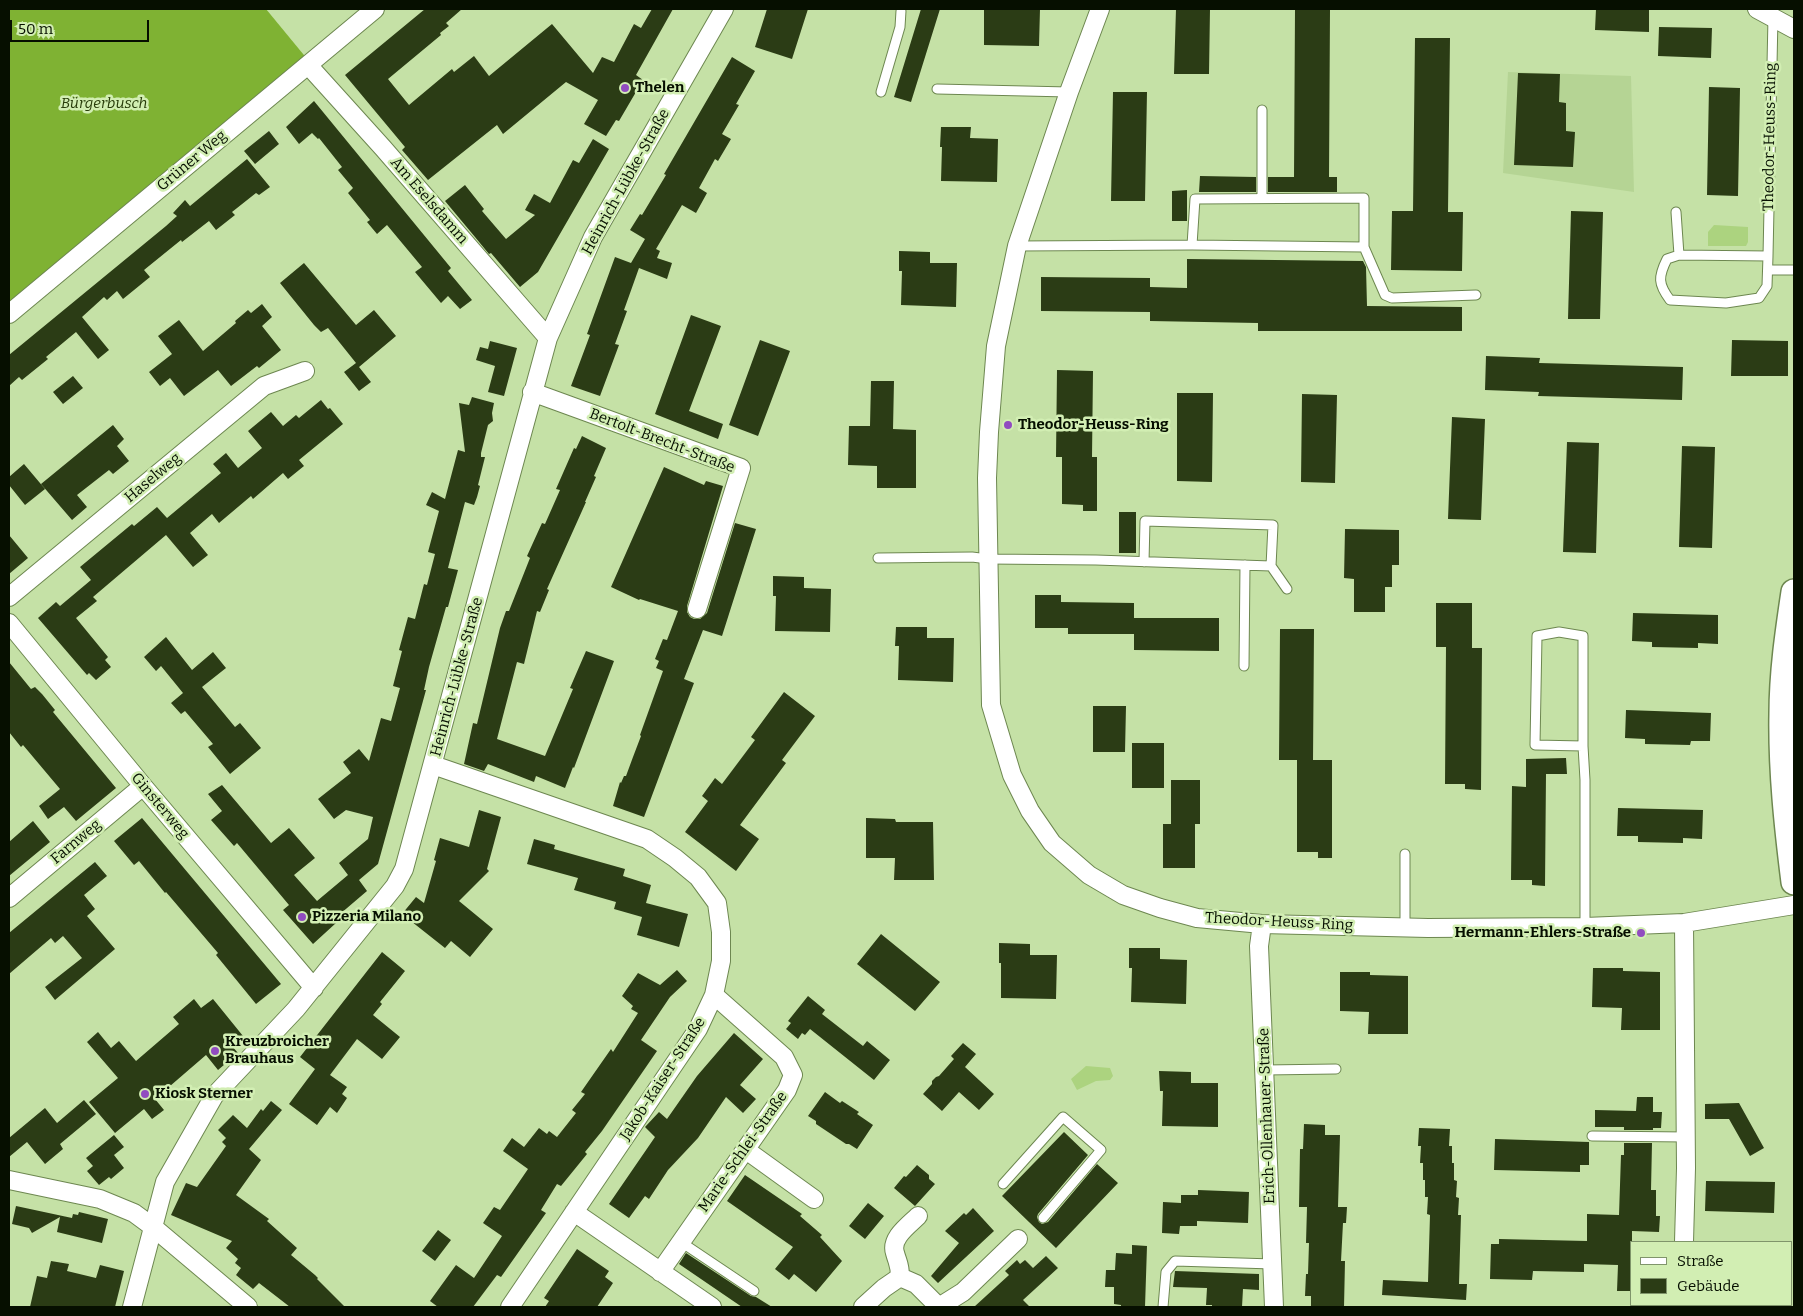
<!DOCTYPE html>
<meta charset="utf-8">
<style>
body{margin:0}
#map{position:relative;width:1803px;height:1316px;overflow:hidden;background:#c5e1a6;font-family:Bitter,serif}
canvas{display:block}
.frame{position:absolute;inset:0;border:10px solid #060f00;pointer-events:none}
.legend{position:absolute;left:1630px;top:1241px;width:162px;height:65px;box-sizing:border-box;background:#d2eeb3;border:1px solid #80956b;margin:0;padding:6px 9px;list-style:none;font-size:15px;color:#060f00}
.legend li{display:flex;align-items:center;gap:10px;height:25px}
.legend b{width:25px;border:1px solid #80956b}
.scale{position:absolute;left:10px;top:20px;width:139px;height:22px;box-sizing:border-box;border:2px solid #060f00;border-top:0;padding-left:6px;font-size:15px;line-height:18px;white-space:nowrap;color:#060f00;-webkit-text-stroke:4px #d2eeb3;paint-order:stroke}
</style>
<div id="map">
<canvas width="1803" height="1316"></canvas>
<div class="frame"></div>
<ul class="legend">
<li><b style="height:6px;background:#fff"></b>Straße</li>
<li><b style="height:14px;background:#2b3c15"></b>Gebäude</li>
</ul>
<div class="scale">50 m</div>
</div>
<script>
const g = document.querySelector('canvas').getContext('2d');
g.lineJoin = 'round';
function fillPath(path, color) { g.fillStyle = color; g.fill(path, 'evenodd'); }
function strokePath(path, color, width, dash) { g.strokeStyle = color; g.lineWidth = width; g.lineCap = dash ? 'butt' : 'round'; g.setLineDash(dash || []); g.stroke(path); }
function write(font, color, halo, rows, align = 'center') {
  g.font = font + ' Bitter,serif'; g.lineWidth = 5; g.setLineDash([]); g.textBaseline = 'middle'; g.strokeStyle = halo; g.fillStyle = color; for (const [text, x, y, turn = 0] of rows) {
    g.save(); g.translate(x, y); g.rotate((+turn || 0) * Math.PI / 180); g.textAlign = isNaN(turn) ? turn : align; if (halo) g.strokeText(text, 0, 0); g.fillText(text, 0, 0); g.restore();
  }
}
const built = new Path2D(`
 M1508,72L1631,76L1634,192L1503,173Z`);
const green = new Path2D(`
 M1714,225L1748,227V242L1746,246H1708V232Z
 M1086,1066L1110,1068L1113,1076L1110,1080L1096,1081L1077,1090L1071,1079Z`);
const forest = new Path2D(`
 M9,9H266L308,60L9,305Z`);
const building = new Path2D(`
 M425,9H462L446,23L449,26L440,33L441,35L388,79L409,105L452,69L454,72L474,56L489,76L552,24L593,73L602,57L614,62L634,24L641,28L652,9H673L636,75L643,80L619,121L616,120L606,136L584,124L598,100L566,82L503,134L497,125L428,180L402,150L405,147L345,75Z
 M767,9H808L792,59L755,47Z
 M921,9H940L911,102L894,97Z
 M984,9H1040L1039,46L984,45Z
 M1176,9H1210L1209,74H1174Z
 M1596,9H1649V32L1595,30Z
 M1295,10H1330L1329,177H1337V192H1268V177H1294Z
 M1659,27L1712,28L1711,58L1658,56Z
 M1415,38H1450L1448,212H1463L1462,271L1391,270L1392,211H1413Z
 M732,57L755,71L736,104L739,105L722,134L731,139L718,161L715,159L699,188L707,193L696,213L682,205L656,249L660,251L657,258L672,263L667,279L639,268L624,310L627,311L615,344L619,345L600,396L571,386L590,335L587,334L615,257L631,263L645,239L630,230L640,214L642,215L666,175L664,174Z
 M1518,73L1560,74L1559,102L1566,103V131L1575,132L1573,167L1514,165Z
 M1709,87L1740,88L1738,196L1707,195Z
 M1113,92H1147L1145,201H1111Z
 M314,101L451,268L448,271L472,300L460,309L448,296L441,303L415,272L422,267L387,225L377,234L367,222L370,220L348,193L353,188L338,170L342,167L319,138L318,139L312,133L299,144L286,127Z
 M941,127H971L970,138L998,139L997,182L941,181L942,147H940Z
 M269,131L279,144L255,164L244,151Z
 M593,139L609,149L538,272L520,287L491,253L489,254L475,237L445,201L465,185L484,209L482,211L506,239L535,215L525,210L534,194L550,203L573,160L579,163Z
 M247,159L270,187L259,195L256,193L232,212L235,215L216,230L209,221L182,242L181,240L144,270L150,277L123,299L117,291L107,300L104,297L82,317L109,350L98,359L76,332L46,357L48,359L22,380L19,377L9,386V355L166,226L177,216L173,213L185,200L190,206Z
 M1200,176L1256,177V192H1199Z
 M1187,190V221H1172V191Z
 M1571,211L1603,212L1600,319H1568Z
 M899,251L930,252V263H957L956,307L901,305L902,271H899Z
 M1187,259L1363,261L1366,267L1367,306L1462,307V331H1258V323L1150,321V312L1041,311V277L1150,278V287L1187,288Z
 M304,263L356,325L374,310L396,336L359,367L371,382L359,391L344,372L356,363L328,328L321,332L314,325L280,283Z
 M262,304L272,317L262,326L281,350L259,368L257,366L231,386L218,370L184,396L170,378L160,386L149,372L172,354L158,336L179,320L203,351L236,323L235,321L248,310L251,313Z
 M691,315L721,326L689,411L723,424L718,439L655,414Z
 M760,340L790,351L758,436L729,425Z
 M1732,340L1788,341V376H1731Z
 M490,341L517,348L504,396L488,392L495,366L476,360L480,347L488,349Z
 M1486,356L1540,358L1539,363L1683,367L1682,400L1538,396L1539,392L1485,390Z
 M1057,370L1093,371L1092,457H1097V511H1083V505L1062,504V457H1056Z
 M73,376L83,388L63,404L53,392Z
 M871,381H894L893,429L916,430V488H877V466L848,465L849,426H870Z
 M1177,393H1213L1212,482L1177,481Z
 M1302,394L1337,395L1335,483L1301,482Z
 M472,397L494,403L492,413L493,421L488,425L481,453V457H485L478,485L480,486L477,497L474,505L465,502L448,568L458,570L448,607H446L429,667L424,690H426L378,864L359,880L367,891L333,920L336,923L313,944L283,910L289,905L237,843L234,846L211,820L222,811L208,794L222,785L271,843L289,828L315,858L294,875L317,901L348,875L339,863L368,839L373,817L346,810L334,819L318,799L351,773L343,762L359,749L369,761L381,718L391,721L400,688L393,686L402,651L399,650L408,617L415,619L424,584L427,585L435,554L428,552L439,511L426,505L432,492L445,499L458,450L465,452L459,403L469,405Z
 M321,400L328,409L330,408L343,424L299,460L304,466L288,479L283,473L253,499L251,496L219,523L212,514L190,533L208,555L193,567L166,535L93,597L97,601L76,618L108,657L105,660L111,667L96,680L89,673L87,675L38,618L56,602L60,606L91,580L80,567L132,524L134,526L157,507L167,518L221,473L213,464L226,453L238,468L262,448L248,431L271,412L283,426L296,415L299,418Z
 M1452,417L1485,419L1481,520L1448,519Z
 M113,425L124,439L117,446L129,461L113,474L109,470L77,495L87,507L72,520L41,484Z
 M582,436L606,448L594,476L596,477L585,502H586L547,589L549,590L540,612L537,611L524,664L517,662L497,739L545,756L573,689L570,688L586,651L614,661L574,768L573,767L565,788L536,776L534,782L488,764L484,771L464,764L473,723L477,724L500,628L506,611H509L530,558L527,556L542,523L545,524L560,490L556,489L574,448L576,449Z
 M1567,442L1599,443L1596,553L1563,552Z
 M1682,446L1715,447L1712,548L1679,547Z
 M24,464L45,489L25,505L9,485V477Z
 M664,467L704,485L706,481L723,486L687,606V612L690,617L694,619H700L707,613L735,523L756,529L722,636L703,630L684,679L694,683L644,817L613,806L620,782L621,783L624,776H626L633,757L641,736L640,735L663,671L656,668L659,661L655,659L663,639L667,640L678,611L640,599L639,600L611,587Z
 M1119,512H1136V553H1119Z
 M1345,529L1399,530V565H1392V587H1385V612H1354V579L1344,578Z
 M9,535L28,558L9,574Z
 M773,576L804,577V588L831,589L830,632L775,631L776,596H773Z
 M1035,595H1061V602L1134,603V618H1219V651L1134,650V634H1068V628H1035Z
 M1436,603H1472V648H1482L1481,790L1465,789V784H1445L1446,647H1436Z
 M1633,613L1718,615V644L1698,643V648L1652,647V642L1632,641Z
 M896,627H927V638H954L953,682L898,680L899,646H895Z
 M1280,629H1314L1313,760H1332V858H1318V852H1297V760H1279Z
 M166,637L192,670L213,652L226,668L202,687L235,727L240,723L261,748L230,774L208,747L213,744L185,711L181,714L171,703L183,693L161,666L156,671L144,657Z
 M9,662L31,689L35,687L42,694L55,710L53,712L116,788L76,821L64,807L48,819L39,806L60,789L23,745L21,747L9,732Z
 M784,692L815,716L782,760L786,763L740,825L759,839L736,871L685,832L708,801L702,796L715,778L722,784L755,740L751,737Z
 M1093,706H1126L1125,752H1093Z
 M1626,710L1711,713L1710,741H1691L1690,745L1645,744V739L1625,738Z
 M1132,743H1164V788H1132Z
 M1566,758L1567,774H1546L1545,886L1532,885V880H1511L1512,786L1526,787V759Z
 M1171,780H1200V824H1195V868H1163V824H1171Z
 M1618,808L1703,810L1702,839L1683,838V843L1638,842V836H1617Z
 M479,810L501,817L487,869L489,871L459,901L493,929L470,957L451,941L445,948L402,914L416,897L424,903L436,861L434,860L440,838L469,847Z
 M142,818L281,984L256,1004L216,955L218,953L166,892L165,893L139,861L134,865L114,841Z
 M866,818L895,819L896,822H933L934,880H894L895,858H866Z
 M33,821L50,842L9,876V842Z
 M534,839L555,845L554,849L625,869L623,876L651,885L646,903L688,914L679,947L637,935L642,917L614,909L616,902L574,890L578,878L527,864Z
 M95,862L107,876L84,895L95,909L87,916L115,949L55,1000L45,987L82,958L63,936L55,943L51,938L9,974V933Z
 M881,934L940,982L915,1011L857,964Z
 M999,943L1030,944V955H1057L1056,999L1001,998V963H999Z
 M1129,948H1160V959L1187,960L1186,1004L1131,1002L1132,968H1129Z
 M382,952L405,971L380,1002L382,1004L373,1015L400,1037L382,1059L357,1039L330,1075L347,1087L342,1094L347,1098L337,1113L330,1107L317,1125L289,1104L315,1069L300,1057Z
 M1593,968H1623V971L1660,972V1030H1621L1622,1008L1592,1007Z
 M677,970L687,981L670,997L641,1040L657,1051L602,1131L585,1152L587,1154L561,1186L557,1184L541,1210L546,1213L501,1277L497,1275L473,1307H438L430,1301L456,1265L474,1278L502,1236L483,1223L494,1207L500,1210L528,1169L503,1151L512,1138L524,1147L539,1128L547,1134L549,1131L557,1137L576,1113L572,1110L585,1094L581,1092L611,1049L613,1052L638,1013L631,1009L633,1006L622,996L638,973L660,985Z
 M1340,972H1370V975L1408,976V1034H1368L1369,1012L1340,1011Z
 M808,996L825,1010L822,1014L863,1046L867,1041L890,1060L874,1080L810,1029L805,1035L802,1033L798,1039L786,1029L791,1023L788,1021Z
 M194,999L201,1008L213,999L243,1036L231,1045L238,1053L218,1070L206,1055L155,1099L164,1110L152,1119L144,1109L115,1133L89,1102L118,1078L87,1042L98,1032L111,1048L119,1041L136,1061L179,1024L173,1017Z
 M734,1033L763,1059L740,1085L756,1099L743,1113L726,1097L698,1138L668,1170L649,1199L645,1196L629,1218L609,1204L655,1137L645,1127L659,1112L667,1119L697,1076Z
 M963,1043L976,1054L965,1067L994,1094L979,1110L959,1092L942,1111L923,1094L932,1084V1081L936,1077L939,1076L954,1059L951,1056Z
 M1159,1071L1191,1072V1083H1218V1127L1162,1126L1163,1091H1160Z
 M825,1092L840,1103L842,1101L859,1112L857,1114L873,1125L857,1149L849,1144H846L816,1124V1121L808,1116Z
 M1637,1097H1653V1112H1662L1661,1128H1653V1130H1624V1127H1595V1110L1636,1111Z
 M84,1100L96,1114L60,1144L63,1149L45,1164L27,1142L9,1157V1138L45,1108L57,1123Z
 M271,1101L282,1110L249,1149L261,1160L236,1195L269,1219L267,1221L297,1248L291,1255L315,1275L318,1278L317,1279L345,1307H290L259,1283L253,1289L236,1275L241,1268L235,1263L238,1259L226,1248L232,1241L171,1215L186,1183L197,1187L226,1146L222,1142L226,1138L218,1130L233,1115L247,1128L261,1109L263,1111Z
 M1739,1103L1764,1148L1750,1156L1729,1119H1705V1104Z
 M1304,1124L1325,1125V1135H1340L1338,1207H1347L1346,1223H1343L1341,1261H1345L1344,1307H1311V1296H1305L1306,1274H1308L1309,1243H1306L1307,1207H1299L1300,1149H1303Z
 M1419,1128L1450,1129L1449,1146H1452V1163H1454V1180L1457,1181L1456,1197L1459,1198L1458,1215H1461L1459,1284H1467L1466,1300L1382,1295L1383,1280L1428,1282L1430,1215L1427,1214L1428,1197H1425V1180H1423V1163H1420L1421,1146H1418Z
 M1064,1132L1088,1155L1038,1214L1037,1217L1039,1222L1042,1224L1048,1222L1097,1164L1118,1183L1056,1248L1002,1196Z
 M114,1135L124,1147L114,1155L124,1168L111,1179L109,1177L99,1185L87,1171L93,1166L86,1158Z
 M1495,1139L1589,1142V1165H1580V1172L1494,1170Z
 M1624,1143H1652L1651,1190H1656V1216H1660L1659,1232L1632,1231V1291H1617L1618,1265L1584,1264V1272L1533,1271L1532,1280L1490,1279L1491,1244H1499V1239L1587,1241V1214L1619,1215L1621,1155H1624Z
 M917,1165L929,1175V1179L935,1184L915,1206L894,1188L904,1176L906,1177Z
 M745,1175L802,1214L800,1216L822,1235L820,1237L842,1261L816,1292L794,1274L789,1280L775,1269L793,1247L727,1201Z
 M1706,1181L1775,1182L1774,1213L1705,1211Z
 M1198,1190L1249,1192L1248,1223L1197,1221V1226H1180L1179,1234L1162,1233L1163,1202L1181,1203V1195H1198Z
 M868,1203L884,1216L865,1239L849,1226Z
 M16,1206L72,1218L73,1214L78,1215L79,1212L108,1219L102,1243L57,1232L60,1217L32,1233L29,1228L12,1224Z
 M973,1208L994,1231L938,1283L931,1276L959,1243L945,1231L964,1213L966,1215Z
 M438,1230L451,1240L435,1261L422,1251Z
 M1132,1245L1147,1246L1145,1307H1121V1305L1114,1304V1287H1105L1106,1270H1115L1116,1253L1132,1254Z
 M577,1249L609,1271L605,1277L613,1283L597,1307H545L549,1301L544,1298Z
 M686,1253L751,1296L756,1297L772,1307H742L679,1264Z
 M1046,1256L1058,1268L1023,1300L1030,1307H974L1009,1275L1005,1271L1017,1260L1020,1264L1025,1260L1033,1268Z
 M51,1261L69,1264L67,1271L96,1278L100,1265L124,1271L115,1307H30L37,1276L47,1278Z
 M1175,1271L1259,1274V1290L1243,1289L1242,1307H1212V1305H1206L1207,1288L1173,1287Z`);
const lane = new Path2D(`
 M937,89L1069,92
 M881,92L900,27L901,11
 M1262,110V198
 M1676,212L1679,255
 M1017,246L1192,245L1364,247V198L1195,199L1192,245
 M1364,247L1385,295L1392,298L1476,295
 M1768,256L1767,286L1759,298L1726,303L1670,300C1658,284 1658,277 1667,259L1679,255L1768,256L1773,17
 M1768,270H1794
 M878,558L972,557L988,559L1096,560L1271,566L1287,589
 M1144,562L1145,521L1273,525L1271,566
 M1244,666L1245,565
 M1583,746V636L1559,632L1537,636L1535,745L1583,746L1585,780V927
 M1405,927V854
 M1265,1070L1336,1069
 M1592,1136L1686,1137
 M1003,1184L1063,1117L1101,1150L1043,1218
 M681,1242L754,1291
 M1163,1307L1166,1272L1175,1261L1273,1264`);
const street = new Path2D(`
 M1100,9L1069,92L1017,246L996,346L989,432L987,478L991,705L1012,775L1030,811L1052,843L1089,875L1123,895L1160,908L1197,918L1262,924L1428,928L1585,927L1684,923L1794,905
 M1757,9L1794,29
 M308,65L383,148L548,338
 M9,314L375,9
 M532,392L741,468L697,609
 M9,597L264,386L305,371
 M9,623L143,786L314,988
 M433,765L647,839L675,858L698,877L717,903L721,932V961L714,995L698,1029L510,1307
 M9,898L143,786
 M1684,923L1686,1168L1684,1242
 M1262,924L1259,946L1274,1307
 M746,1150L814,1199
 M9,1180L100,1199L134,1213L153,1227L248,1307
 M574,1212L712,1307
 M660,1272L787,1090L793,1075L784,1057L714,995
 M900,1277C900,1264 898,1264 895,1253C890,1238 909,1225 918,1216
 M132,1307L165,1182L214,1096L296,1009L395,886L404,869L548,338L593,237L724,9
 M863,1307L884,1288L900,1277L916,1284L939,1307
 M939,1307L963,1292L1018,1239
 M1683,1307V1305`);
const secondary = new Path2D(`
 M1794,592C1788,632 1782,673 1782,714C1781,770 1787,826 1794,882`);
const markers = [
 [625,88,5,"#914cc0"],
 [1008,425,5,"#914cc0"],
 [302,917,5,"#914cc0"],
 [1641,933,5,"#914cc0"],
 [215,1051,5,"#914cc0"],
 [145,1094,5,"#914cc0"]
];
const poiNames = [
 ["Thelen",635,88],
 ["Theodor-Heuss-Ring",1018,425],
 ["Pizzeria Milano",312,917],
 ["Hermann-Ehlers-Straße",1631,933,"right"],
 ["Kreuzbroicher",225,1042],
 ["Brauhaus",225,1059],
 ["Kiosk Sterner",155,1094]
];
const parkNames = [
 ["Bürgerbusch",104,104]
];
const streetNames = [
 ["Theodor-Heuss-Ring",1770,137,-89],
 ["Grüner Weg",192,161,-40],
 ["Heinrich-Lübke-Straße",626,182,-61],
 ["Am Eselsdamm",429,201,49],
 ["Bertolt-Brecht-Straße",662,441,21],
 ["Haselweg",153,478,-40],
 ["Heinrich-Lübke-Straße",457,677,-75],
 ["Ginsterweg",160,806,50],
 ["Farnweg",76,842,-40],
 ["Theodor-Heuss-Ring",1279,922,3],
 ["Jakob-Kaiser-Straße",663,1079,-57],
 ["Erich-Ollenhauer-Straße",1267,1116,-92],
 ["Marie-Schlei-Straße",743,1152,-55]
];
fillPath(built, '#b5d494');
fillPath(green, '#acd37f');
fillPath(forest, '#7fb233');
fillPath(building, '#2b3c15');
strokePath(lane, '#6d8750', 11);
strokePath(street, '#6d8750', 20);
strokePath(secondary, '#6d8750', 28);
strokePath(lane, '#fff', 9);
strokePath(street, '#fff', 18);
strokePath(secondary, '#fff', 25);
for (const [x, y, r, color] of markers) { const dot = new Path2D(); dot.arc(x, y, r, 0, 2 * Math.PI); g.fillStyle = color; g.fill(dot); strokePath(dot, '#d2eeb3', 2); }
write('bold 15px', '#060f00', '#d2eeb3', poiNames, 'left');
write('italic 15px', '#283c0a', '#d2eeb3', parkNames);
write('15px', '#060f00', '#d2eeb3', streetNames);
</script>
